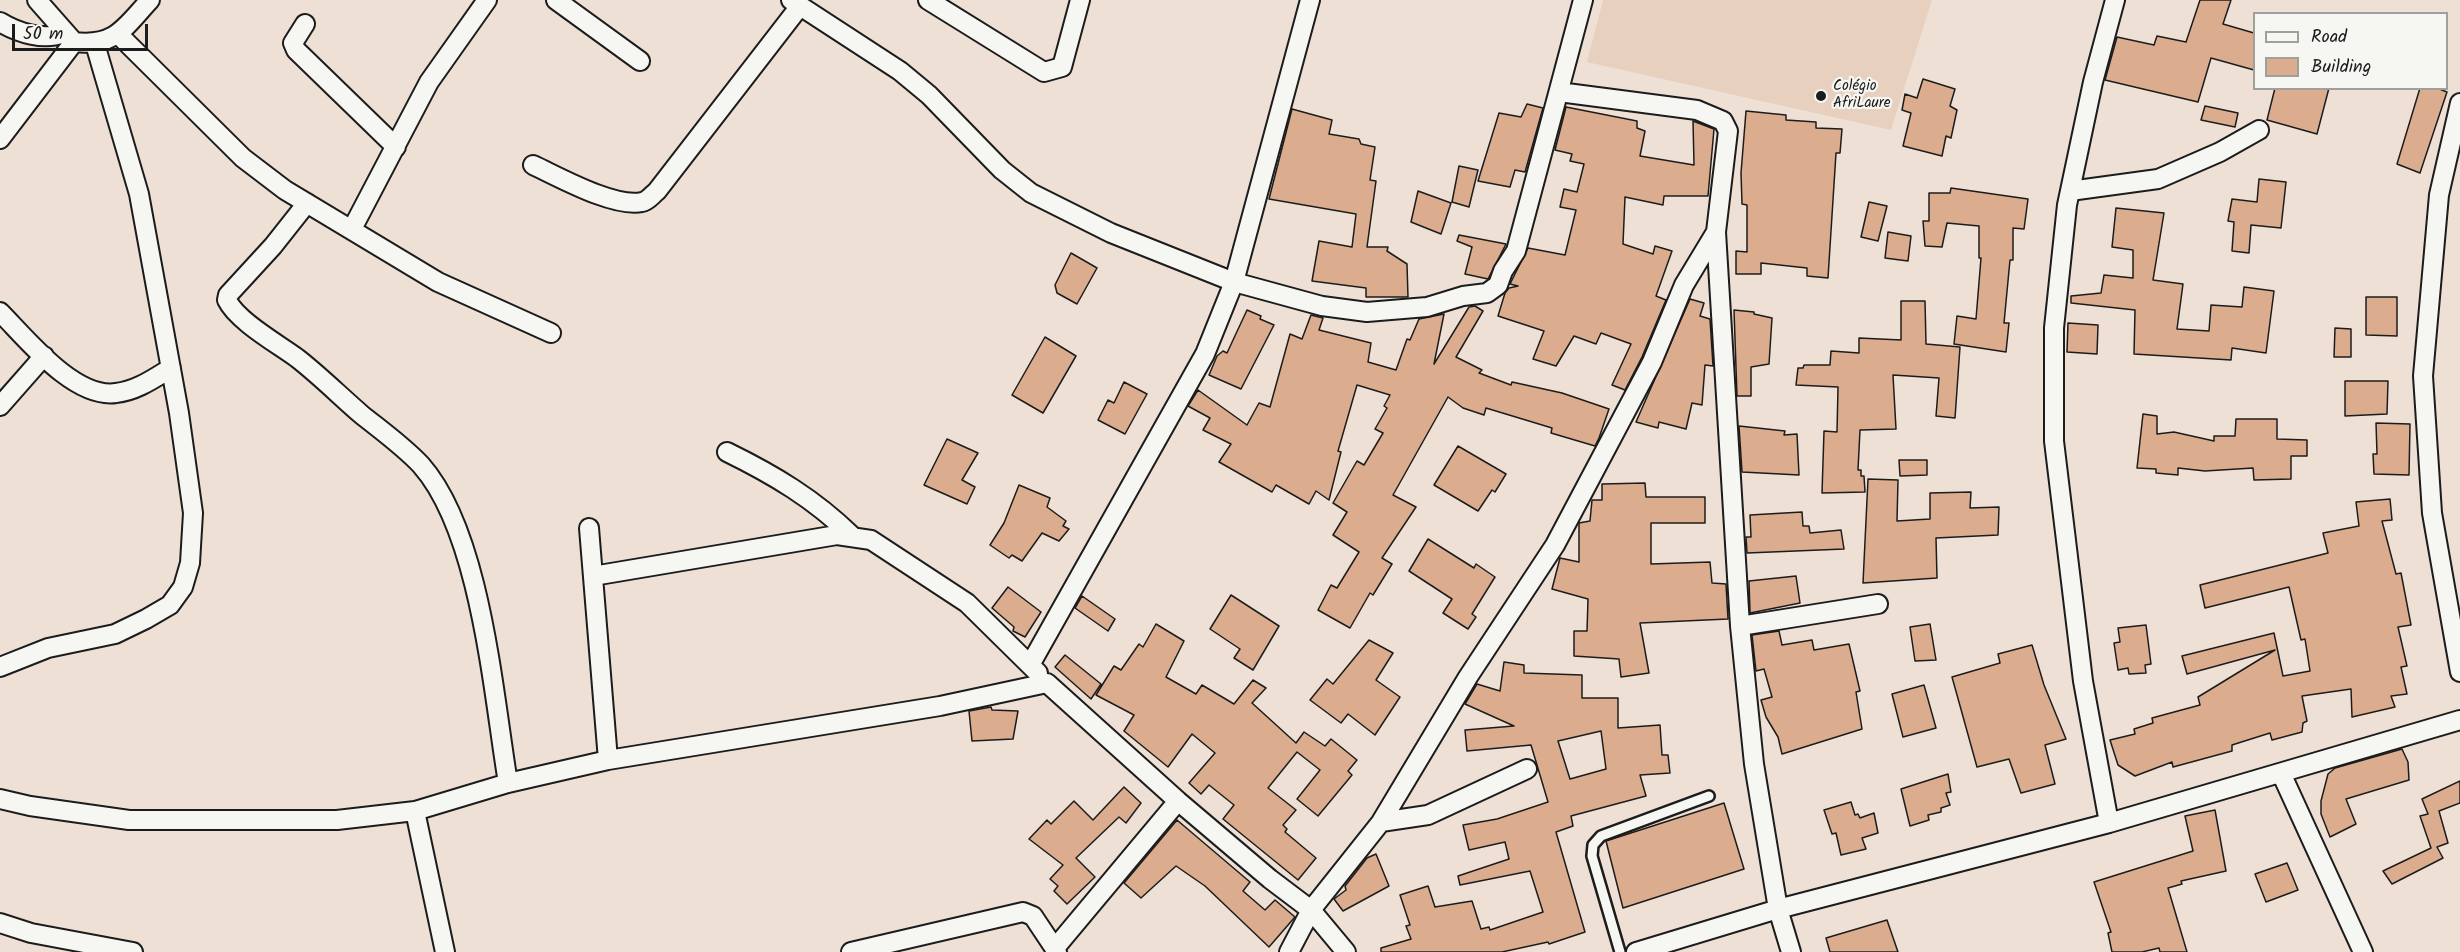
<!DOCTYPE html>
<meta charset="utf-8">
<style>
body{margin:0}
#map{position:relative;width:2460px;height:952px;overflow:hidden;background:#eee0d4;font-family:Kalam,sans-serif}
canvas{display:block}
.legend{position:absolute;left:2253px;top:12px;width:195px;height:78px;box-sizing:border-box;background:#f6f6f2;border:2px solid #9f9f9c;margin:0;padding:8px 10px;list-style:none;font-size:18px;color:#1c1c1c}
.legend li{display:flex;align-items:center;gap:12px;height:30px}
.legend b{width:30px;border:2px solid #9f9f9c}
.scale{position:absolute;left:12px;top:24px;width:136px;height:27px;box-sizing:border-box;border:3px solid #1c1c1c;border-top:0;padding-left:8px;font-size:18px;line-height:21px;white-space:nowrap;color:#1c1c1c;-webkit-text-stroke:4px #f6f6f2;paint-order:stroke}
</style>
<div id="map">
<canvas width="2460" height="952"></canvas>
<ul class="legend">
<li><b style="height:8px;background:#f6f6f2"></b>Road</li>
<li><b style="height:16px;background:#dbac8d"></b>Building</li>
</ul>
<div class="scale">50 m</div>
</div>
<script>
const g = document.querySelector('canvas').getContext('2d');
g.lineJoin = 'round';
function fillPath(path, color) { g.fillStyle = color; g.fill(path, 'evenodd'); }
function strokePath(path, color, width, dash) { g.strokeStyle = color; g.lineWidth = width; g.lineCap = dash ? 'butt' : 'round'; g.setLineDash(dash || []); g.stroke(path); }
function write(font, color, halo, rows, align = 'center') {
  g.font = font + ' Kalam,sans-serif'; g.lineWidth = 4.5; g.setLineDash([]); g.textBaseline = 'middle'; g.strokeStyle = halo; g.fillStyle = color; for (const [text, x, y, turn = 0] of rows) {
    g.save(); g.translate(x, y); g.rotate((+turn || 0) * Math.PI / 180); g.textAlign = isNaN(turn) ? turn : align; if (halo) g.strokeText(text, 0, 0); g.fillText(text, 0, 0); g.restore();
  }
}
const built = new Path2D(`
 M1603,0H1932L1891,130L1587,62Z`);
const building = new Path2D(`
 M2200,0H2231L2223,24L2254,33V70L2211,58L2198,102L2105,80L2117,37L2154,45L2157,36L2186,42Z
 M1923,79L1955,89L1950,106L1957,110L1951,138L1946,136L1942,156L1903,146L1911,113L1902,110L1905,94L1917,98Z
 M2275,88H2329L2317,134L2267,120Z
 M2420,88H2437L2447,92L2420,173L2397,164Z
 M1527,104L1543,108L1525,172L1515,170L1510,187L1478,181L1499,113L1521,117Z
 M2205,106L2238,113L2235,127L2201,120Z
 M1566,107L1637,121V128L1645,131L1640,156L1694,165L1693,121L1714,129L1708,196H1664L1663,205L1625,197L1623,244L1653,254L1655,246L1672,251L1656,296L1666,300L1642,357L1625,390L1612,385L1631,344L1601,333L1596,344L1574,336L1556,366L1533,359L1544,331L1498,316L1505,293L1509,288L1518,286L1510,284L1528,248L1565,255L1576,210L1560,207L1564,189L1577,192L1584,164L1570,161L1572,154L1555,150Z
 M1292,109L1332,120L1329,134L1359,139L1361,144L1375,147L1370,180L1376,181L1367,247H1388L1387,251L1407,264L1408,297H1366V288L1312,281L1319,241L1352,247L1356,214L1269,199Z
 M1746,111L1786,115V120L1816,122V128L1842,129L1840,153H1836L1828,278L1807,276V268L1761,263V274H1736V251L1747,252V205L1742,204L1741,173Z
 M1459,166L1478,170L1469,207L1452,202Z
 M2259,179L2286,182L2281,228L2251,225L2249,253L2232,251L2234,222L2228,221L2232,199L2257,202Z
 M1951,188L2028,199L2024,229L2013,228V260H2010L2004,323H2009L2006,352L1954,344L1957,316L1976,319L1981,258H1979V226L1947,223L1942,247L1925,246L1923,221H1929V193H1950Z
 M1418,191L1451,203L1441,234L1411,222Z
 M1869,202L1887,206L1878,241L1861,237Z
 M2116,208L2164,213L2153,280L2183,284L2177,329L2209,331L2211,305L2242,307L2244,287L2274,291L2266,353L2232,348L2231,360L2134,354L2135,310L2071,303V296L2101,293L2104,275L2133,278V250L2112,247Z
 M1888,232L1911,236L1908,261L1885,258Z
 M1459,235L1506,244L1488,279L1465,274L1472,247L1457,241Z
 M1071,253L1097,268L1077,304L1057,293L1055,285Z
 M2366,297H2397V336L2366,335Z
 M1690,299L1704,303L1700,316L1710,319L1713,366L1705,365L1702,405L1692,403L1686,429L1659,422L1658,428L1636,422Z
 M1901,301H1925L1926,344L1960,347L1955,418L1936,416L1939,378L1893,375L1896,429L1860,430L1858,470H1861V476H1864L1865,492L1822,493L1824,431L1837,432L1838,387L1796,385L1798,368H1803L1804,365H1830L1831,351L1859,353V338L1901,340Z
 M1475,306L1483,311L1456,357L1482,370L1479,373L1511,385L1512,382L1562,393L1609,409L1599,438L1595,446L1551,433L1552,428L1486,408L1484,415L1463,408L1448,397L1393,495L1416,507L1382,558L1392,564L1373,595L1370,593L1350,628L1318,610L1331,585L1337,588L1359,552L1333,535L1347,512L1333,503L1357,461L1364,465L1383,433L1375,429L1387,408L1384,406L1390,395L1357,385L1338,451L1341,452L1329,500L1316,491L1309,504L1276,485L1272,492L1219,462L1231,444L1203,430L1210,418L1188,406L1198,390L1247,425L1259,403L1270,407L1290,334L1302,339L1311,315L1323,318L1319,330L1371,343L1368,362L1396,370L1407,339L1410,340L1419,319L1444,314L1434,364L1469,307Z
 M1247,310L1261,316L1260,319L1274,325L1241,389L1209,375L1217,356L1223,351L1227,353Z
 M1734,310L1754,312V314L1772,318L1769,364L1751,367V396H1737Z
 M2068,323L2098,325L2097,354L2067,352Z
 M2335,328L2351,329V357H2334Z
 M1045,337L1076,356L1043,413L1012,395Z
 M2345,381H2388L2387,414L2345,416Z
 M1124,382L1147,394L1125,434L1098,420L1108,400L1114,403Z
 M2143,414L2157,416V434L2174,432L2214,441V436H2235L2236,419H2277V439L2307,440V456H2291V479L2254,480L2253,468L2205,471L2178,468V475L2156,473V469L2137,468Z
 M2376,423L2410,424L2409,475L2374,474L2373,454H2377Z
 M1739,426L1785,431L1784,435L1797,434L1799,475L1742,472Z
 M947,439L978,453L962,480L975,487L967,504L924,485Z
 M1458,446L1506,474L1495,492L1492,490L1478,511L1434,485Z
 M1899,460H1927V475L1900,476Z
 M1868,479L1898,480L1897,521L1930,519V493L1971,492L1970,508L1999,507L1998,535L1936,538L1937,578L1863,583Z
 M1645,483L1646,497H1705V523H1651V564L1710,562L1712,583L1726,584L1728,619L1640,623L1649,673L1621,677L1619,659L1574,656V631H1587L1588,599L1552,589L1560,558L1579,562V523L1590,521L1592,500H1602V484Z
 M1019,485L1050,498L1047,507L1066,521L1063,526L1069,529L1059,541L1042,533L1022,561L1012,555L1009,558L990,545L1004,523Z
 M2390,499L2392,520L2382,521L2396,574L2401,573L2411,625L2398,627L2407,666L2401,667L2407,694L2391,696L2395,707L2352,717L2351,689L2302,696L2307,721L2303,723L2302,732L2272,740L2270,733L2232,745V751L2173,767L2172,762L2135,776L2118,765L2110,740L2135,734L2134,729L2153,723L2152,718L2200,705L2198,697L2275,650L2187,674L2182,656L2274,633L2283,676L2310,671L2305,639L2301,640L2289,587L2205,608L2200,585L2328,553L2323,533L2359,526L2356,502Z
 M1802,512L1803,526H1809L1810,533L1841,530L1844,549L1747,553L1746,537H1751L1750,515Z
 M1428,539L1474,568L1476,564L1495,577L1472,614L1476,617L1468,629L1443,613L1452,599L1409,571Z
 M1796,576L1800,603L1750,613L1749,581Z
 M1008,587L1041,612L1025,637L1013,631L1014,627L992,608Z
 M1231,595L1279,626L1253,670L1234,658L1240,649L1210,629Z
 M1082,596L1115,619L1108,631L1075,608Z
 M1156,624L1184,641L1166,677L1196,694L1202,685L1234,704L1253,680L1266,688L1252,703L1296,743L1304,732L1325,746L1331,739L1357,760L1348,771L1352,775L1318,816L1297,799L1320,770L1297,752L1268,788L1296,810L1283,825L1287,829L1285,832L1316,858L1298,880L1223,819L1234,805L1209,785L1201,794L1189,783L1215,753L1192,734L1168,767L1124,731L1134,715L1096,695L1114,666L1121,670L1139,644L1143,647Z
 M1930,624L1936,660L1915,661L1910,627Z
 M2146,625L2151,664L2145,665L2146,673L2129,674L2128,668L2118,670L2114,643L2120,642L2118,628Z
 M1779,631L1782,645L1812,640L1814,650L1849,644L1860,691L1856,692L1862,729L1782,754L1778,737L1766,717L1761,700L1772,697L1764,669L1756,671L1752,635Z
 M1369,640L1393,653L1376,680L1400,697L1375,735L1348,714L1341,723L1310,700L1327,679L1333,684Z
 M2032,645L2044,685L2066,739L2045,745L2055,784L2021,793L2009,759L1977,767L1952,677L2000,663L1998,654Z
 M1065,655L1101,684L1091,699L1055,667Z
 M1504,662L1524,665V673L1582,675V698H1618V728L1660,725L1662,755H1668L1670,773L1640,775L1646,796L1571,816L1573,826L1556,832L1585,932L1549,944L1548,942L1502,952H1381V948L1411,939L1406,926L1410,925L1400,895L1428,886L1435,907L1472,901L1481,929L1489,927L1490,930L1543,912L1530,871L1460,885L1458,876L1509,859L1505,842L1469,850L1463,825L1497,819L1548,802L1531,745L1467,751L1465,730L1514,726L1465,704L1477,684L1500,691ZM1601,731L1606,769L1570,779L1558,741Z
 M1924,685L1936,728L1903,737L1892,694Z
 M991,707L992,710L1018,711L1013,739L972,741L969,711Z
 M2402,749L2408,762L2409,780L2346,799L2356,824L2330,837L2321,814V801L2328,774L2335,768Z
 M1948,774L1951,792L1946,793L1950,805L1941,808V812L1928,815L1929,820L1910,826L1901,789Z
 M2460,781V803L2439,811L2448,843L2437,847L2443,858L2392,884L2383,871L2431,848L2420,816L2428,814L2422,799Z
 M1124,787L1141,803L1126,823L1119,817L1076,858L1095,877L1067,904L1054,891L1058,886L1050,879L1063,865L1029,839L1047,820L1051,824L1074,801L1093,820Z
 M1851,802L1855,815L1858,814L1860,818L1874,813L1878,833L1862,838L1866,849L1841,855L1836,833L1832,834L1824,810Z
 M1724,803L1744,869L1623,908L1606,841Z
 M2215,810L2226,871L2181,881L2182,884L2168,888L2187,952H2160L2159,948L2142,952H2112L2108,933L2111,932L2094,882L2193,851L2185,816Z
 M1177,820L1250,882L1243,891L1265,910L1275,900L1295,917L1269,947L1205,886L1176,866L1141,898L1124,883Z
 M1376,854L1389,886L1343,911L1334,899L1346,890L1345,886L1367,858Z
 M2287,863L2298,890L2266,902L2255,874Z
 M1887,920L1898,952H1830L1826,938Z`);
const service = new Path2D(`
 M1620,952L1592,856L1593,845L1601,836L1709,796`);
const minor = new Path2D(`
 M37,0L74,42C115,47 124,28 150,0
 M556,0L640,61
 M791,0L900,71L929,95L1002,170L1031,193L1111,233L1234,282L1322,306L1367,312L1427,307L1463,296L1487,293L1498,285L1503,271L1516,251L1583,0
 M928,0L1044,72L1062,67L1080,0
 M0,22C18,33 44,41 64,33
 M305,24L293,43L296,50L396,147
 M118,34L243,158L285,190L438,282L551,333
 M1559,92L1697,110L1723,121L1728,131L1716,232L1740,626L1754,764L1778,909L1791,952
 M2460,103L2439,195L2423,376L2432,513L2460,672
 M0,139L74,42
 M533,165C559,177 614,208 642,202C648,201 652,195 657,191L800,6
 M2070,191L2158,179L2220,152L2259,130
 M307,203L273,246L228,295L227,300C237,321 278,344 297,358C319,375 340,396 362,415C382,431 403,446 421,465C481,533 493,693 508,783
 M352,229L429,82L487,0
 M0,312C26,338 74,399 116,393C136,391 153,379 171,368
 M0,406L44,356
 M727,452C774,475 814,499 851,535
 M589,528L608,760
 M593,576L837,535L871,540L967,603L1038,673
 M1740,626L1878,604
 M1030,665L1205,354L1234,282L1310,0
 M0,667L48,648L115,634L146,619L170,605L183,587L190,563L193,513L179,413L139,194L95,44
 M2281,773L2363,952
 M0,799L30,806L129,820H337L415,811L508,783L608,760L940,706L1047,683L1178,801L1270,879L1311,910L1346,952
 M415,811L445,952
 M1381,822L1428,815L1527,769
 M2109,823L2083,681L2054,441V328L2067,205L2093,82L2115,0
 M0,923L31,933L133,952
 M1055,948L1178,801
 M851,952L1023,912L1033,916L1057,952
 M1289,952L1311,910L1381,822L1468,677L1555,545L1652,362L1684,285L1716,232
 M1636,952L1778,909L2109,823L2460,720`);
const markers = [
 [1821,96,6,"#1c1c1c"]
];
const poiNames = [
 ["Colégio",1833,87],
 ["AfriLaure",1833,104]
];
fillPath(built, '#e8d0bf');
fillPath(building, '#dbac8d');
strokePath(building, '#1c1c1c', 1.5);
strokePath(service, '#1c1c1c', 14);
strokePath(minor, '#1c1c1c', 22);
strokePath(service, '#f6f6f2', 9);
strokePath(minor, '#f6f6f2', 18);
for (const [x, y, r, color] of markers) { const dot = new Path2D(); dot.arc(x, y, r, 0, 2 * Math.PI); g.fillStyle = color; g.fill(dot); strokePath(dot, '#f6f6f2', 2); }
write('15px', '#1c1c1c', '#f6f6f2', poiNames, 'left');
</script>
